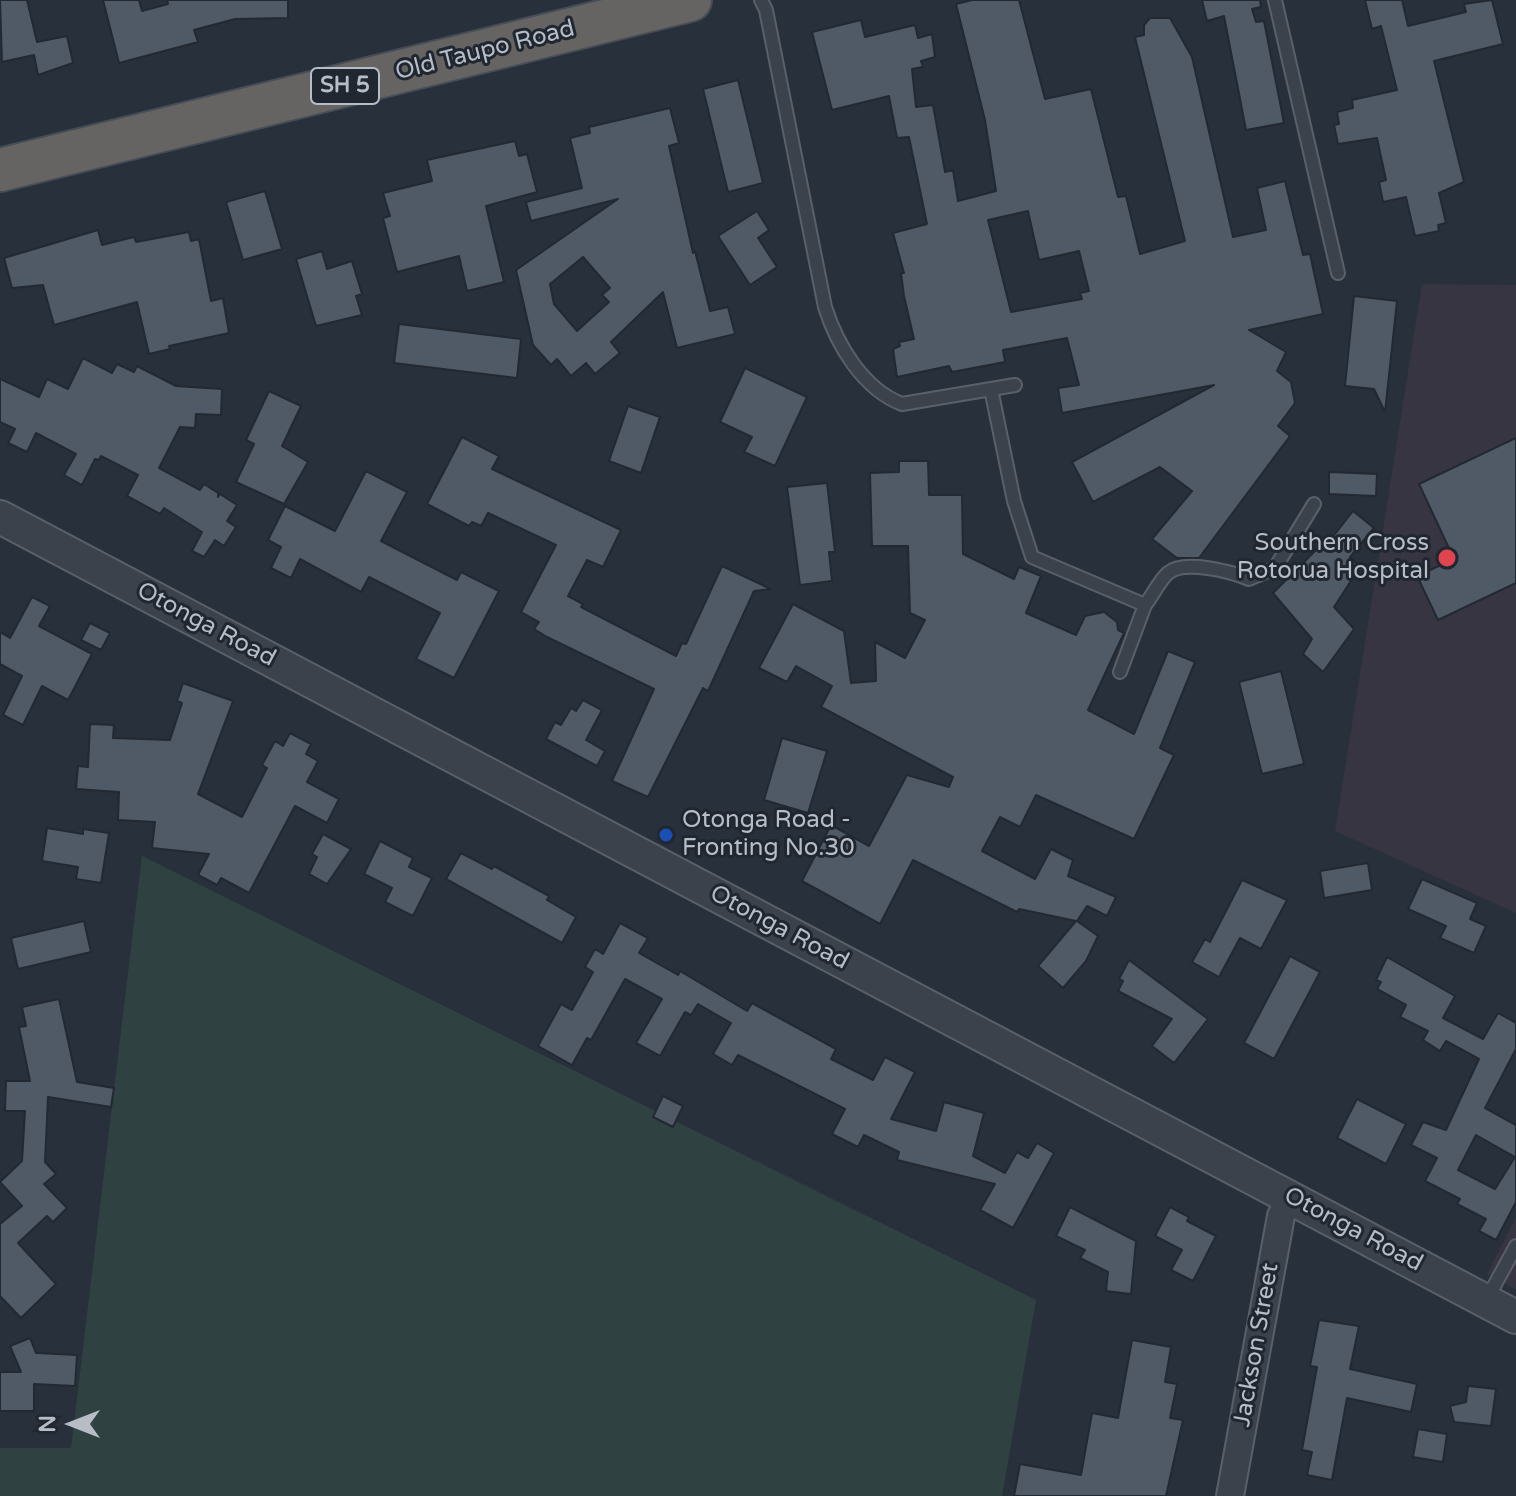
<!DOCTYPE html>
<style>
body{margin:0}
#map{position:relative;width:1516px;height:1496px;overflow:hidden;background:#28303b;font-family:"Varela Round",sans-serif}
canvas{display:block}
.north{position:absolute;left:32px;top:1384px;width:80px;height:80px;-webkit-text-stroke:6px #202731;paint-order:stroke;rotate:270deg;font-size:22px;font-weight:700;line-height:32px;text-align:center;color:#b7bdc7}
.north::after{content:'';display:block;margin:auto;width:28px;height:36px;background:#b7bdc7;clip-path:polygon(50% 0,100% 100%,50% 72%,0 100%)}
</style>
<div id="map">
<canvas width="1516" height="1496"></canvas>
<div class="north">N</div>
</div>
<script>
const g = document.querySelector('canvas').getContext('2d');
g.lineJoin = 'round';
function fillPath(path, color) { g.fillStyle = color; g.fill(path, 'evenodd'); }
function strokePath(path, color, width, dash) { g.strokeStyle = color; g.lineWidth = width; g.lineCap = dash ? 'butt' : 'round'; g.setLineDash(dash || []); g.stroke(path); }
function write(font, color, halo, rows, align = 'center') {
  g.font = font + ' "Varela Round",sans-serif'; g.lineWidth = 6; g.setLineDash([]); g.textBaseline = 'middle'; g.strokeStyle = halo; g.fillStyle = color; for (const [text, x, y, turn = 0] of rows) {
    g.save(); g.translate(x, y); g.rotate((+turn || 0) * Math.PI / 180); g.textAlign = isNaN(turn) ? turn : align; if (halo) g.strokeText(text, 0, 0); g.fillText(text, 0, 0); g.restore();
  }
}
const medical = new Path2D(`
 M1422,284L1516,285V913L1335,831Z
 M1516,1217V1290L1487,1274Z`);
const green = new Path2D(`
 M142,856L1036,1300L1002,1496H0V1448H71Z`);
const building = new Path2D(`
 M0,0H27L37,42L67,36L73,63L38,75L34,55L2,62Z
 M103,0H139L142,11L168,4L167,0H288V18L235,19L194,30L198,42L119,63Z
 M972,0H1019L1045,99L1091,89L1118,197L1126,196L1140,254L1185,241L1135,37L1144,35V25L1150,18H1170L1192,57L1233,237L1266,230L1257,188L1285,181L1303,255L1310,254L1323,314L1249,330L1286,352L1277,371L1291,382L1295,403L1278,426L1290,436L1199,558H1177L1152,539L1192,491L1160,467L1093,502L1072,462L1214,385L1062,413L1058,388L1079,385L1067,338L1003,350L1005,362L952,372L949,366L897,377L893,349L900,346L899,342L914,339L904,296L901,273H904L893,233L927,224L909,137L897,138L889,96L832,110L812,32L861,20L865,37L915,25L918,38L932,34L935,57L921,61L923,67L912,69L916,107L933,105L945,172L953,170L958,201L996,191L985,120L956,4ZM1028,211L1039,260L1079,251L1089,291L1080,293L1082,299L1011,312L988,220Z
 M1202,0H1260L1261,7L1252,9L1256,22L1264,21L1284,123L1246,130L1224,16L1207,21Z
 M1365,0H1402L1408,26L1466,12L1464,4L1492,0L1503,44L1434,61L1464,182L1439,193L1446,223L1438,225L1439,231L1415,236L1406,197L1383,202L1379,182L1386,180L1377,138L1338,144L1334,125L1339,124L1337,112L1353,108L1352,100L1397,90L1381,26L1372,29Z
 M738,80L763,183L728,192L703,89Z
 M670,108L679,143L669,146L693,253L695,251L710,311L728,307L735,334L677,348L663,292L611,342L620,353L595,374L586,363L571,376L557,359L551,365L533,345L516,270L618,199L531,221L526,202L582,188L570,138L590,133L589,127ZM583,257L610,288L602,295L609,302L577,331L554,304L550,284Z
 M515,141L519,156L527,154L537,192L486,206L504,282L467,291L459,256L397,272L383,218L390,216L383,193L432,181L427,160Z
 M265,191L282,249L243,260L226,202Z
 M757,211L769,230L758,238L777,267L750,285L718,236Z
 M98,230L102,245L134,237L136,242L189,232L191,241L199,239L211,301L223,298L229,333L169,346L170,349L149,354L137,302L54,325L43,285L12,288L4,258Z
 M322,251L327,269L352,261L362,294L356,296L362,315L316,326L296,259Z
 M1354,296L1397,301L1385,412L1374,389L1345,386Z
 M399,324L521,339L517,378L394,363Z
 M83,358L112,373L117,364L134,372L137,366L176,386L222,389L221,415L196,414L195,428L180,427L159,468L200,490L204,484L218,493V497L220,494L237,505L227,521L236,527L224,546L215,540L204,557L192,551L202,532L164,508L160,514L127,496L138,475L101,456L99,460L95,459L82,485L64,475L76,454L36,433L27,452L8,443L15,429L0,422V379L39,397L47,379L68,389Z
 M745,368L807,397L775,466L744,452L752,437L720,422Z
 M269,391L301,406L282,446L308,462L284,504L236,482L254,444L246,440Z
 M628,406L660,417L641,473L609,461Z
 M462,437L499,456L492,469L621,530L603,567L587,560L568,596L583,604L581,607L676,656L682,643L686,644L722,566L771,589L754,591L708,691L703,688L648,797L612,781L654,689L547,637L534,629L539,622L521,612L556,545L488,513L481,526L472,522L469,526L427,504Z
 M1516,438V583L1438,620L1417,576L1454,559L1419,484Z
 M899,461H928L929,495H962L963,554L1014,579L1019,567L1041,576L1026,613L1076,635L1085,616L1104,612L1117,622L1118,630L1124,633L1088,710L1134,734L1168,651L1195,662L1160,748L1174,755L1134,839L1036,795L1020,827L1000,817L982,851L1035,879L1051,849L1073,860L1068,876L1116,897L1107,916L1087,906L1077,921L1098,936L1086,961L1063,988L1038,966L1076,921L1019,909L1017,912L913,860L880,924L802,881L831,825L869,846L907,775L949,787L953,777L821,707L832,686L796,666L787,682L759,668L793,604L844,631L851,683L876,681L875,642L905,658L925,620L910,613L908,546H872L870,473L899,472Z
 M366,471L407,492L381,541L457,580L461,572L499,591L454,678L416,659L440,613L369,577L361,592L300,559L291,578L271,568L281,547L268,540L285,506L335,531Z
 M1329,472L1377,474L1376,496L1329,494Z
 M827,483L835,552H829L832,581L800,585L787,487Z
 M1353,511L1374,528L1350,557L1360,567L1334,607L1354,629L1323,672L1303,654L1312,639L1273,593L1325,541L1328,543Z
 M32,597L50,606L39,626L92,654L68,700L42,686L23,725L3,715L22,676L0,664V632L10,638Z
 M90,623L110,633L101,650L81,640Z
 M1281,671L1304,764L1262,774L1239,682Z
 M183,683L233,701L198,794L242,817L267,768L262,765L275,741L283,746L290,733L311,744L306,754L318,761L307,782L339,799L327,823L295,806L249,893L221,878L217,885L198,875L209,854L152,848L155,822L118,820L119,792L76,789L78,766L88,767L90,724L114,725L113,738L170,740L182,703L177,701Z
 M583,700L602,710L586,740L605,751L597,766L546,739L555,722L561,725L571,708L576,711Z
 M782,738L827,751L808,813L764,800Z
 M47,828L83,834V829L109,833L101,883L76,879L78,867L42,861Z
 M323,834L351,849L327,884L309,874L317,857L312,854Z
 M380,841L413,858L409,867L432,878L413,916L385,902L392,888L364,874Z
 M461,853L492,869L494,866L549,896L547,900L576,917L562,943L446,879Z
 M1368,863L1372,890L1324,898L1320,871Z
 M1422,879L1477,903L1470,919L1486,926L1474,953L1440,938L1446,926L1408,909Z
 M1242,880L1287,900L1261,949L1240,938L1219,977L1192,962L1205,939L1210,942Z
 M84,921L91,952L18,969L11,938Z
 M620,923L648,938L639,953L678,975L680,971L747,1011L752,1003L836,1049L831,1059L873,1080L885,1057L915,1072L891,1119L936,1131L944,1102L984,1113L973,1156L1005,1173L1017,1152L1028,1158L1037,1143L1054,1153L1013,1228L980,1210L995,1184L897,1160L899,1152L864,1135L858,1147L832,1134L845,1109L738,1055L732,1065L713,1054L731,1023L698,1004L691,1015L685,1012L660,1056L636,1043L662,999L625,979L591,1040L587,1038L572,1065L538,1046L561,1004L572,1010L593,972L585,967L595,949L603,954Z
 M1290,956L1320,972L1274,1059L1244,1043Z
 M1387,957L1455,996L1443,1018L1483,1039L1498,1013L1516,1023V1049L1485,1108L1516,1125V1202L1496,1240L1479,1231L1486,1219L1457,1204L1460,1199L1425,1181L1437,1158L1411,1145L1423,1122L1446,1130L1479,1059L1446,1041L1440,1051L1423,1040L1428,1031L1400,1017L1406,1005L1377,989L1381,982L1376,980ZM1476,1135L1515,1157L1495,1189L1458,1170Z
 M1129,960L1208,1019L1174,1063L1152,1046L1172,1019L1118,991L1123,981L1119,979Z
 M59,999L77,1082L114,1088L111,1107L48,1097L45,1162L56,1174L44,1184L67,1208L53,1222L47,1216L18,1243L56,1284L21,1318L0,1296V1224L22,1206L0,1182L22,1161L25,1111H5L6,1081H30L19,1027L26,1026L22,1007Z
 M663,1096L683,1106L673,1127L653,1117Z
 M1357,1099L1406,1124L1386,1164L1337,1138Z
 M1070,1207L1136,1241L1131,1294L1106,1291L1108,1272L1080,1258L1085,1250L1056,1236Z
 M1170,1207L1189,1217L1187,1221L1216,1236L1193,1281L1171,1270L1182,1250L1155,1236Z
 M1319,1320L1359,1326L1350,1369L1417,1384L1411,1412L1347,1398L1332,1480L1307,1475L1312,1452L1302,1450L1317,1367L1310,1366Z
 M30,1338L36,1353L77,1355L75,1386L34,1384V1411H0V1372H21L10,1346Z
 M1132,1340L1171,1347L1165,1382L1177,1384L1170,1418L1183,1420L1166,1496H1014L1020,1464L1081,1475L1092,1413L1118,1418Z
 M1468,1386L1496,1389L1491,1426L1454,1422L1450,1406L1466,1402Z
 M1418,1429L1447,1434L1443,1462L1413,1457Z`);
const service = new Path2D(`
 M761,0L766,10L825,307C837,345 863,389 902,404L1015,385
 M1275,0L1338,273
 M991,389L1014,501L1032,557L1145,605C1153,595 1159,581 1168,573C1184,559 1232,572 1249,579L1275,568L1314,504
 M1120,672L1145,605
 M1487,1299L1516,1246`);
const minor = new Path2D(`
 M1230,1496L1281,1216L1290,1197`);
const tertiary = new Path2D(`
 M0,517L1516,1317`);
const trunk = new Path2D(`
 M0,170L690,0`);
const markers = [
 [1447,558,10,"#e0444e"],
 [666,835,8,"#1a4fb4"]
];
const shields = [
 [345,86,68]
];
const shieldNames = [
 ["SH 5",345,86]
];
const streetNames = [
 ["Old Taupo Road",485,51,-14],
 ["Otonga Road",206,625,28],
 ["Otonga Road",779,928,28],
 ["Otonga Road",1353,1230,28],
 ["Jackson Street",1257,1345,-80]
];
const poiNames = [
 ["Southern Cross",1429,544],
 ["Rotorua Hospital",1429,572],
 ["Otonga Road -",682,821,"left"],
 ["Fronting No.30",682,849,"left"]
];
fillPath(medical, '#373541');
fillPath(green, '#304142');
fillPath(building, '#505a67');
strokePath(building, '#222933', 2);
strokePath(service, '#59606a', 16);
strokePath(minor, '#59606a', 30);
strokePath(tertiary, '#59606a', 36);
strokePath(trunk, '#464d57', 46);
strokePath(service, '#3b424c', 12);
strokePath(minor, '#3b424c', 26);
strokePath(tertiary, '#3b424c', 32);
strokePath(trunk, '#656462', 42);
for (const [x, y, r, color] of markers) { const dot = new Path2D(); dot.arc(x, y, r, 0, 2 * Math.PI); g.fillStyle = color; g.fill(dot); strokePath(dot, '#202731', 3); }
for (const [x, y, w] of shields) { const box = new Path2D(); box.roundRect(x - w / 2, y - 18, w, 36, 6); g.fillStyle = '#202731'; g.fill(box); strokePath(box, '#b7bdc7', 2); }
write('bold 22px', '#b7bdc7', null, shieldNames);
write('24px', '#b7bdc7', '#202731', streetNames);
write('24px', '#b7bdc7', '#202731', poiNames, 'right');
</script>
